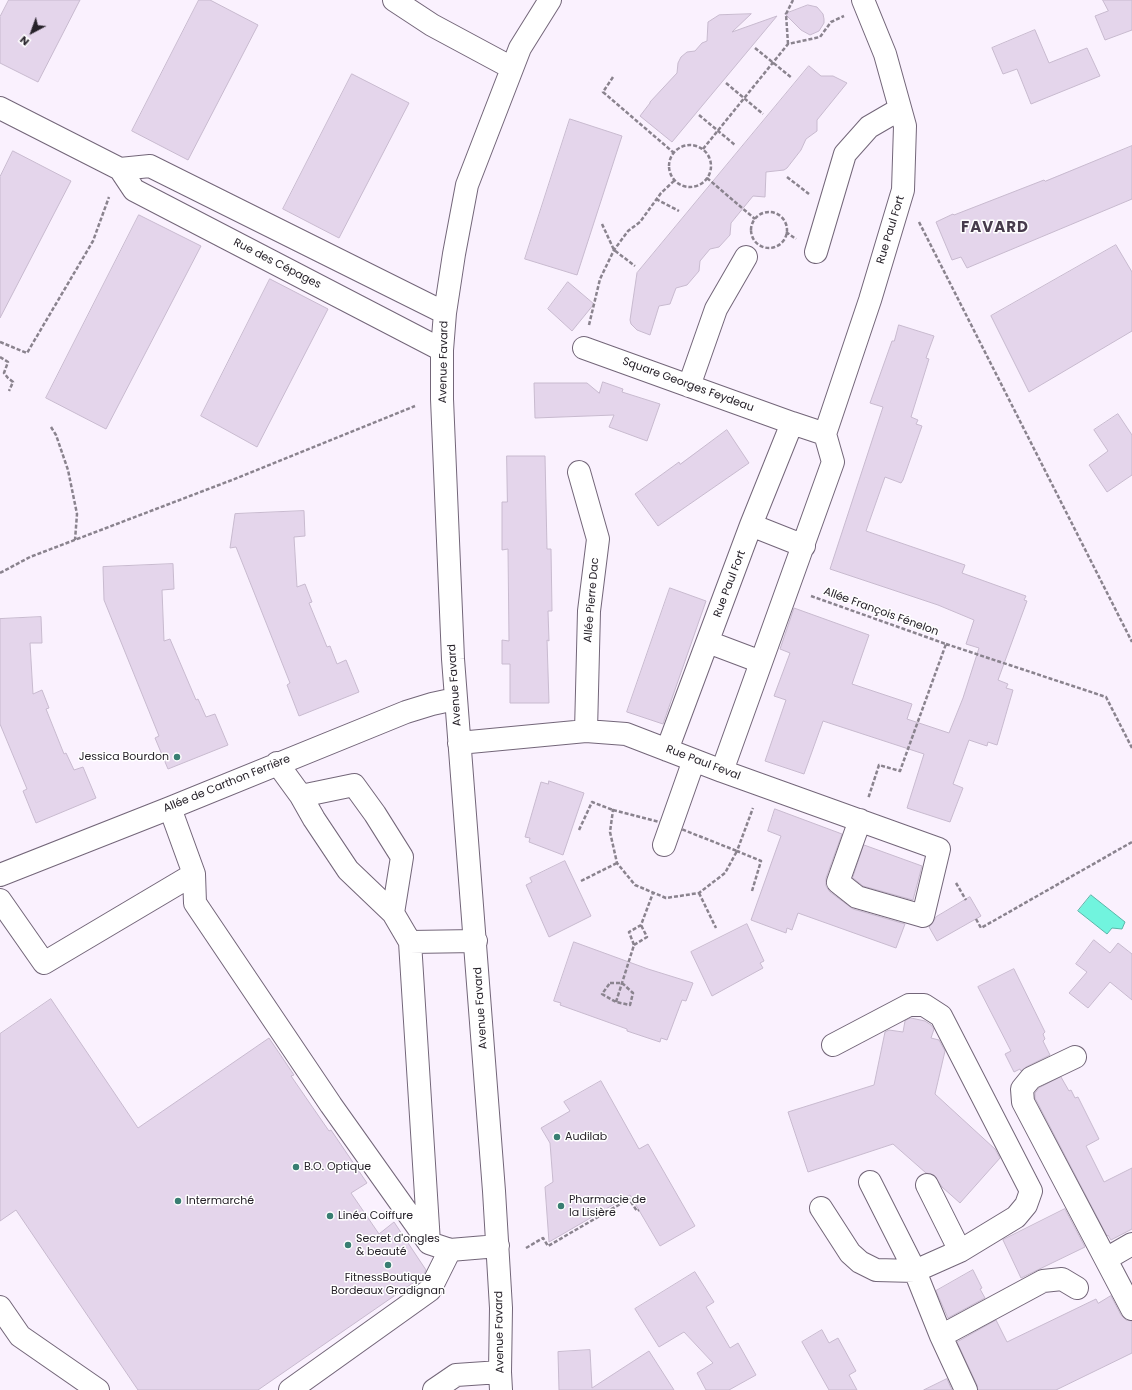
<!DOCTYPE html>
<meta charset="utf-8">
<style>
body{margin:0}
#map{position:relative;width:1132px;height:1390px;overflow:hidden;background:#faf1fe;font-family:Poppins,sans-serif}
canvas{display:block}
.north{position:absolute;left:12px;top:12px;width:40px;height:40px;-webkit-text-stroke:3px #fff;paint-order:stroke;rotate:221deg;font-size:11px;font-weight:700;line-height:16px;text-align:center;color:#262129}
.north::after{content:'';display:block;margin:auto;width:14px;height:18px;background:#262129;clip-path:polygon(50% 0,100% 100%,50% 72%,0 100%)}
</style>
<div id="map">
<canvas width="1132" height="1390"></canvas>
<div class="north">N</div>
</div>
<script>
const g = document.querySelector('canvas').getContext('2d');
g.lineJoin = 'round';
function fillPath(path, color) { g.fillStyle = color; g.fill(path, 'evenodd'); }
function strokePath(path, color, width, dash) { g.strokeStyle = color; g.lineWidth = width; g.lineCap = dash ? 'butt' : 'round'; g.setLineDash(dash || []); g.stroke(path); }
function write(font, color, halo, rows, align = 'center') {
  g.font = font + ' Poppins,sans-serif'; g.lineWidth = 3; g.setLineDash([]); g.textBaseline = 'middle'; g.strokeStyle = halo; g.fillStyle = color; for (const [text, x, y, turn = 0] of rows) {
    g.save(); g.translate(x, y); g.rotate((+turn || 0) * Math.PI / 180); g.textAlign = isNaN(turn) ? turn : align; if (halo) g.strokeText(text, 0, 0); g.fillText(text, 0, 0); g.restore();
  }
}
const water = new Path2D(`
 M1091,895L1125,922L1122,929L1112,928L1107,934L1078,911Z`);
const building = new Path2D(`
 M9,0H80L38,82L0,63V17Z
 M199,0H210L258,25L188,160L132,131Z
 M1103,0H1132V30L1105,40L1095,16L1108,11Z
 M808,5L817,7L823,14L824,19V23L819,31L810,35L801,30L785,14Z
 M751,14L732,32L777,16L672,142L640,116L650,103V102L677,73L678,63L681,57L687,52L695,51L702,43L707,41L708,22L719,15Z
 M1035,30L1049,63L1087,48L1100,76L1031,104L1017,69L1003,74L992,48Z
 M809,66L821,76H833L847,83L817,120V131L806,139L801,150L787,168L784,170L766,172L765,197L753,196L731,223L730,235L719,247L710,249L700,261L699,271L687,285L676,288L670,304L659,306L650,335L637,330L631,324L630,320L637,273Z
 M352,74L409,103L339,238L283,209Z
 M570,119L622,136L577,275L525,259Z
 M1132,146V199L967,268L961,257L952,260L936,222L953,214L954,215L1044,180L1045,181Z
 M13,151L71,181L0,318V177Z
 M139,215L201,246L106,429L46,398Z
 M1116,245L1132,272V331L1029,392L991,316Z
 M270,279L328,309L257,447L201,416Z
 M568,282L594,304L572,331L548,309Z
 M899,325L934,336L926,358L929,359L911,417L918,420L916,424L922,426L903,480L901,483L885,477L866,531L965,565L962,573L1026,596L1024,600L1027,601L998,680L1008,684L1006,688L1013,690L997,745L988,742L987,746L969,740L953,784L963,788L950,822L907,808L924,754L823,721L804,774L765,761L786,700L774,696L790,653L780,649L794,608L869,635L852,684L912,704L907,719L949,733L963,698L979,648L966,644L974,620L938,605L830,569L883,407L870,403L892,341H894Z
 M603,382L623,389L622,392L660,404L647,441L609,427L614,415L535,418L534,383H587L599,393Z
 M1118,414L1132,435V475L1107,492L1089,465L1108,451L1094,430Z
 M727,430L749,463L658,526L635,494L679,462L680,464Z
 M507,456H545L547,549H551L552,611H548L549,641L547,640L549,703H510V664H502V640L509,641L508,549L502,550V502H507Z
 M304,511L305,536L294,537L297,587L305,584L312,602L309,603L327,647L330,646L337,664L346,660L359,692L299,716L287,685L290,683L236,547L230,548L235,514Z
 M173,564L174,589L162,590L164,641L170,639L196,700L198,699L206,717L215,714L228,745L168,769L155,738L159,736L104,600L103,567Z
 M670,588L706,601L663,724L627,712Z
 M41,617L42,643H30L33,694L42,690L49,708L46,709L64,754L66,753L74,770L83,767L96,798L36,823L23,791L27,789L0,724V619Z
 M549,781L584,793L563,855L529,842L530,838L525,837L541,782L548,784Z
 M775,809L842,834L826,878V886L830,892L853,909L905,924L896,948L798,913L792,930L787,928L786,933L751,920L781,836L768,831Z
 M864,845L922,866L913,900L863,886L853,878Z
 M565,861L591,916L549,937L526,885L532,882L530,878Z
 M970,897L981,916L937,941L929,927L932,924L936,917Z
 M747,924L764,961L760,963L763,968L712,996L691,952Z
 M1094,940L1110,953L1118,943L1132,954V1000L1110,982L1088,1008L1069,993L1087,972L1076,964Z
 M574,942L648,969L693,983L686,1001L682,1000L667,1040L661,1038L660,1042L627,1031V1029L560,1005L561,1003L554,1001Z
 M1014,969L1045,1032L1043,1034L1045,1039L1043,1041L1050,1055L1026,1067L1021,1071L1020,1069L1014,1072L1005,1054L1011,1051L978,987Z
 M51,999L138,1128L269,1038L294,1075L291,1076L329,1131L331,1130L367,1183L351,1193L379,1234L394,1222L426,1270L423,1276L258,1390H138L16,1210L0,1221V1034Z
 M911,1018L925,1021L931,1025L934,1029L931,1038L939,1040L945,1051L935,1094L995,1149L1000,1158L960,1203L942,1187L934,1175L926,1173L893,1144L808,1172L788,1112L874,1085L885,1032L889,1030L903,1032L905,1021Z
 M1061,1077L1069,1091L1071,1090L1075,1098L1078,1097L1099,1139L1086,1146L1104,1182L1132,1168V1229L1111,1240L1108,1235L1107,1236L1035,1098V1093L1039,1088Z
 M601,1081L639,1149L648,1144L695,1226L660,1246L630,1195L549,1242L545,1187L553,1182L550,1143L541,1128L570,1111L564,1102Z
 M1065,1209L1085,1247L1021,1278L1003,1240Z
 M973,1270L982,1288L980,1289L985,1298L948,1318L936,1291Z
 M695,1272L714,1302L706,1307L730,1348L738,1343L756,1375L729,1390H706L697,1373L713,1363L684,1332L659,1347L635,1309Z
 M1111,1296L1121,1315L1126,1320L1132,1321V1353L1056,1390H978L977,1385L957,1342L996,1320L1007,1342L1096,1299L1098,1303Z
 M822,1330L829,1343L838,1338L856,1371L849,1375L857,1390H829L802,1342Z
 M590,1350L592,1388L649,1351L674,1390H559L558,1352Z
 M947,1379L952,1390H924Z`);
const path = new Path2D(`
 M788,44L786,14L793,0
 M755,48L792,78
 M613,77L603,92L674,153
 M726,83L763,114
 M699,115L735,145
 M669 166a21 21 0 1 1 42 0a21 21 0 1 1-42 0Z
 M703,149L788,44L820,37L831,22L844,16
 M787,177L809,194
 M707,178L755,219
 M656,199L679,211
 M751 230a18 18 0 1 1 36 0a18 18 0 1 1-36 0Z
 M919,222L1132,642
 M602,224L614,250L635,266
 M786,232L796,239
 M589,325L600,279L614,250L628,231L640,222L661,193L675,180
 M0,342L27,353L93,241L109,197
 M0,357L8,362L4,373L8,378L13,382L9,391
 M51,427L56,435L68,470L77,514L75,540
 M0,573L30,557L232,480L415,406
 M811,596L946,644L900,771L879,765L868,799
 M946,644L1106,697L1132,748
 M613,810L671,825L737,851L725,873L699,893L666,898L635,885L617,863L610,832Z
 M579,830L592,802L613,810
 M581,881L617,863
 M956,883L966,900
 M752,891L761,861L737,851L753,808
 M699,893L716,928
 M976,919L981,928L1132,842
 M634,945L647,937L641,925
 M610,983H622L633,993L630,1005L616,1002L602,994Z
 M616,1002L634,945L629,932L641,925L653,893
 M526,1248L543,1238L548,1246L629,1199L637,1211L639,1210`);
const minor = new Path2D(`
 M394,0L432,25L512,68
 M0,108L120,169L134,190L442,350
 M120,169L150,166L445,313
 M816,252L845,154L869,127L900,109
 M584,348L792,423
 M689,386L716,309L746,257
 M825,434L870,300L903,190L905,126L885,54L863,0
 M579,472L598,539L589,611L586,731
 M751,525L804,546
 M708,642L761,662
 M459,743L586,731L626,734L722,771L939,849L923,916L857,897L838,882L860,820
 M667,750L751,525L792,423L825,434L833,462L722,771
 M277,763L301,796L354,785L375,814L402,857L393,913
 M301,796L314,819L348,870L393,913L410,942L476,941
 M170,808L194,874L195,903L331,1105L429,1243L450,1250L498,1246
 M664,845L694,760
 M0,875L170,808L406,712L432,704L455,699
 M0,900L44,963L194,874
 M410,942L429,1243
 M1075,1057L1031,1078L1022,1089L1023,1102L1132,1309
 M870,1182L915,1271L941,1336L966,1390
 M927,1185L960,1251
 M821,1208L850,1253L860,1262L876,1270L915,1271L960,1251L1016,1217L1026,1205L1031,1191L941,1016L924,1005H909L833,1045
 M1106,1259L1132,1244
 M0,1307L20,1336L98,1390
 M941,1336L1043,1281L1062,1279L1077,1288
 M290,1390L430,1290L450,1250
 M434,1390L456,1375L500,1372
 M501,1390L500,1372L501,1308L494,1191L453,659L442,399V350L445,313L454,254L467,185L520,48L550,0`);
const markers = [
 [177,757,4,"#397e72"],
 [557,1137,4,"#397e72"],
 [296,1167,4,"#397e72"],
 [178,1201,4,"#397e72"],
 [561,1206,4,"#397e72"],
 [330,1216,4,"#397e72"],
 [348,1245,4,"#397e72"],
 [388,1265,4,"#397e72"]
];
const streetNames = [
 ["Rue Paul Fort",891,230,-73],
 ["Rue des Cépages",277,264,27],
 ["Avenue Favard",444,362,-89],
 ["Square Georges Feydeau",688,385,20],
 ["Rue Paul Fort",730,584,-69],
 ["Allée Pierre Dac",592,600,-85],
 ["Allée François Fénelon",881,612,20],
 ["Avenue Favard",455,685,-94],
 ["Rue Paul Feval",703,763,21],
 ["Allée de Carthon Ferrière",227,784,-22],
 ["Avenue Favard",481,1008,-94],
 ["Avenue Favard",500,1332,-91]
];
const poiNames = [
 ["Jessica Bourdon",169,757,"right"],
 ["Audilab",565,1137],
 ["B.O. Optique",304,1167],
 ["Pharmacie de",569,1200],
 ["la Lisière",569,1213],
 ["Intermarché",186,1201],
 ["Linéa Coiffure",338,1216],
 ["Secret d'ongles",356,1239],
 ["& beauté",356,1252],
 ["FitnessBoutique",388,1278,"center"],
 ["Bordeaux Gradignan",388,1291,"center"]
];
const districtNames = [
 ["FAVARD",995,228]
];
fillPath(water, '#71f4de');
strokePath(water, '#5ab5a8', 1);
fillPath(building, '#e4d5eb');
strokePath(building, '#c8bacf', 1);
strokePath(minor, '#736679', 24);
strokePath(path, '#8a838e', 2.5, [4, 2]);
strokePath(minor, '#fff', 22);
for (const [x, y, r, color] of markers) { const dot = new Path2D(); dot.arc(x, y, r, 0, 2 * Math.PI); g.fillStyle = color; g.fill(dot); strokePath(dot, '#fff', 1.5); }
write('11px', '#262129', '#fff', streetNames);
write('11px', '#262129', '#fff', poiNames, 'left');
g.letterSpacing = '1px';
write('bold 15px', '#473b4c', '#fff', districtNames);
g.letterSpacing = '0px';
</script>
